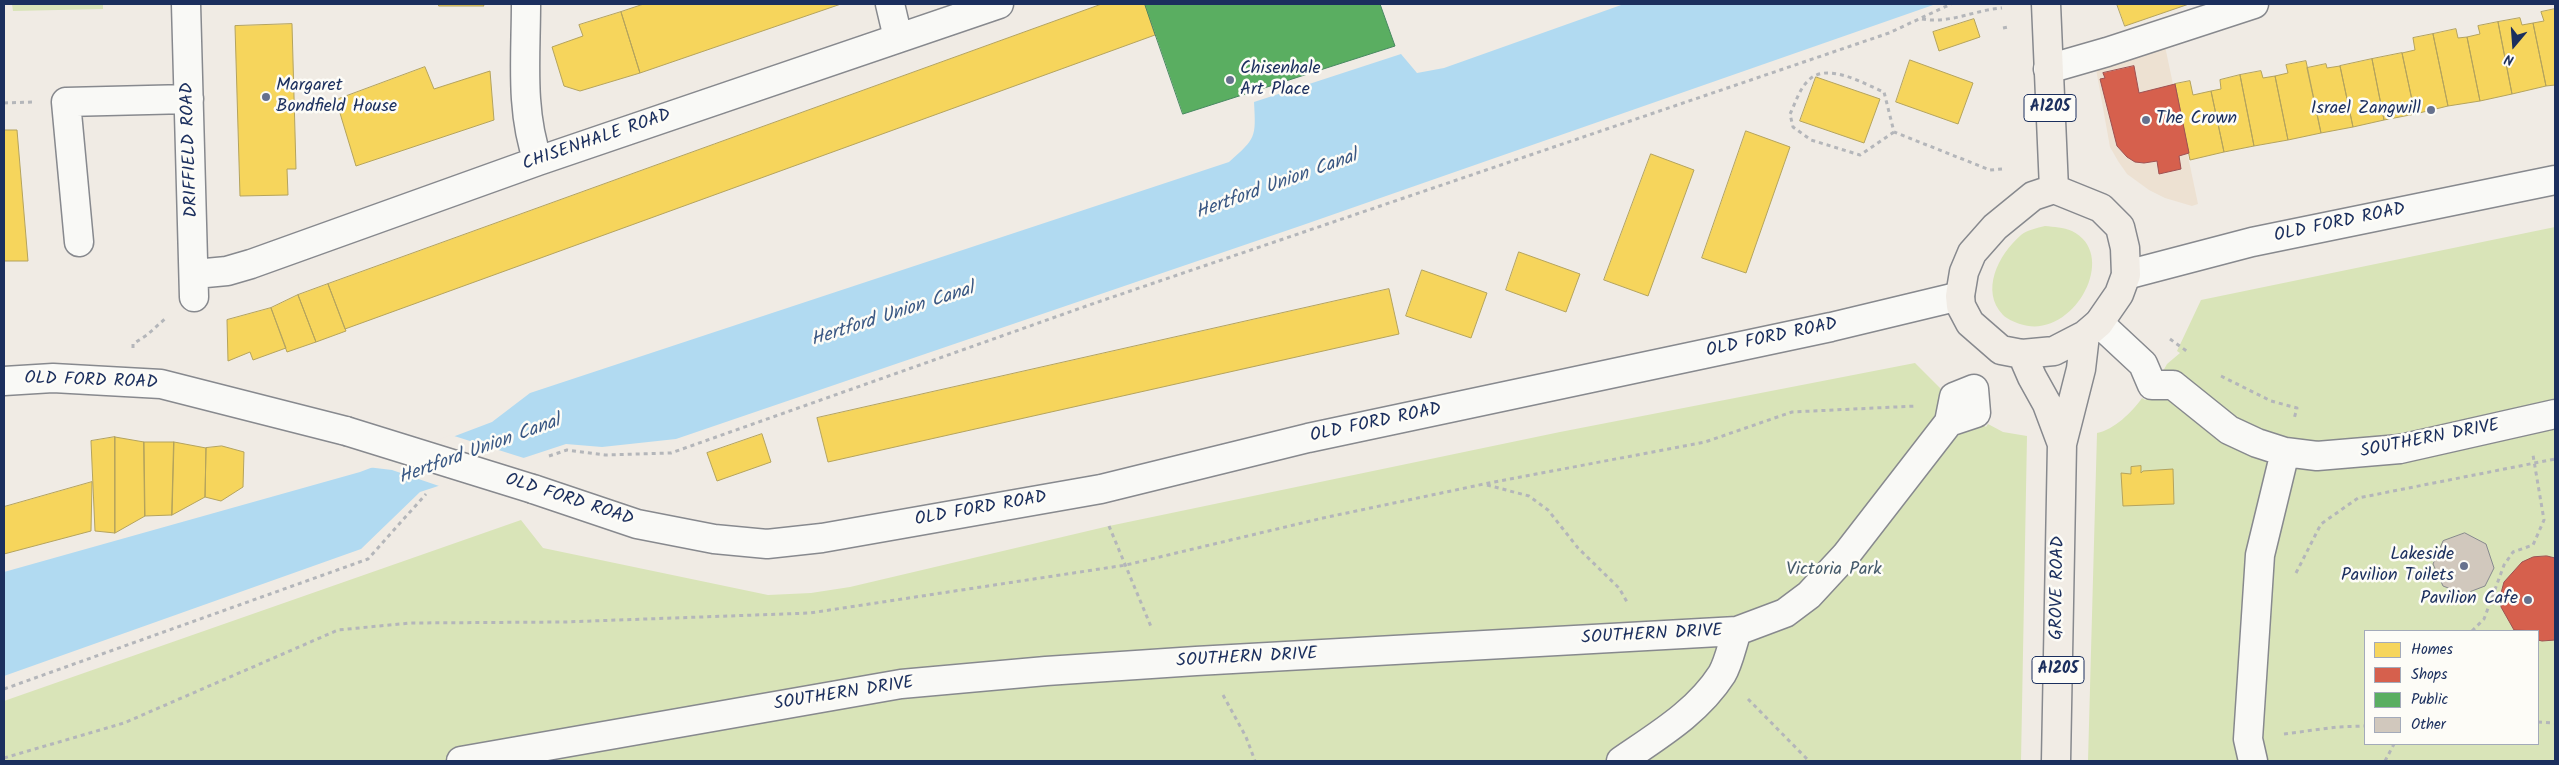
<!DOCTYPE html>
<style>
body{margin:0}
#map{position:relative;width:2559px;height:765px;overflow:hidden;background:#f0ebe4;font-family:Kalam,sans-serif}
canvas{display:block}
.frame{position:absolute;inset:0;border:5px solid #1b2f5e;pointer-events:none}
.legend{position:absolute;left:2364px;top:630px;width:175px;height:115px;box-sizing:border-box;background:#fdfcf7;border:1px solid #a3aaba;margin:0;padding:6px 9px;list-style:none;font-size:15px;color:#1b2f5e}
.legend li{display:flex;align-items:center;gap:10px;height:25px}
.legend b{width:25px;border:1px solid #a3aaba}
.north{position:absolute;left:2489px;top:20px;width:50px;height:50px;-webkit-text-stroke:4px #fdfcf7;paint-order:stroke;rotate:198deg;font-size:14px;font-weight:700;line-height:20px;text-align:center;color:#1b2f5e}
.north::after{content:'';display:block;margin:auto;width:18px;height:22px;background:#1b2f5e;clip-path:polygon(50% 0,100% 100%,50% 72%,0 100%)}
</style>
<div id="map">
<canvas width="2559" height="765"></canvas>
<div class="frame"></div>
<ul class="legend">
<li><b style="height:14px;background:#f6d55c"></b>Homes</li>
<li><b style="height:14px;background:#d6604d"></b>Shops</li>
<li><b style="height:14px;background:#5aae61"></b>Public</li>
<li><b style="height:14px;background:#d1c8bd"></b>Other</li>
</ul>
<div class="north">N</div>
</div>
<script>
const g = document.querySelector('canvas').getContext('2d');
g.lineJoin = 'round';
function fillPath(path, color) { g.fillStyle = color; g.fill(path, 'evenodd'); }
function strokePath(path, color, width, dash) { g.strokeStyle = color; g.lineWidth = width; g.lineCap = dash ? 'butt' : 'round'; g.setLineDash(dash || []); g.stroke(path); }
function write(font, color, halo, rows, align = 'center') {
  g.font = font + ' Kalam,sans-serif'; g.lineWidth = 5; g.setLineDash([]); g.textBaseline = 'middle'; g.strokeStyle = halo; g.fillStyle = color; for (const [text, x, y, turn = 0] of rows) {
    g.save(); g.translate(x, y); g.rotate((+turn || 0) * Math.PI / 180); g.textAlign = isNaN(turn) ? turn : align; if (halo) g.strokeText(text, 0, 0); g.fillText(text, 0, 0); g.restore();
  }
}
const built = new Path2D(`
 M2165,46L2198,204L2192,206L2165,198L2149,190L2127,174L2118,161L2110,147L2096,69Z`);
const green = new Path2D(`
 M12,4H103V9L13,11Z
 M2045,226C2054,227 2063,227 2072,231C2121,255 2072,342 2020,324C2014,322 2007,319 2003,315C1980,291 1998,255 2021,235C2027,230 2037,228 2045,226Z
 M2555,227V761H2088L2097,433C2114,430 2132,412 2142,398L2145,400L2149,396L2167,364L2180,353L2177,351L2201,300ZM2365,631H2538V744H2365Z
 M1915,363L1941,389L1940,391L1986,427L1988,424L2003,432L2027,436L2021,761H4V701L521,520L543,548L768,595L811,593L850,587L1109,526L1560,432Z`);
const water = new Path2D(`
 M1624,4H1936L1303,225L676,439L602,447L566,444L420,492L361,549L4,676V572L360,472L492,422L530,393L1229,162C1256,138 1256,138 1254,102L1401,54L1417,73L1444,68Z`);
const pier = new Path2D(`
 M451,435L527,459L442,487L392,470L367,467Z`);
const homes = new Path2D(`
 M439,4H483L484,6H439Z
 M644,4H841L640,73L621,12Z
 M1102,4H1145L1155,35L345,329L328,284Z
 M2117,4H2189L2125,26Z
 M2555,9V85L2546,86L2533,23L2544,21L2541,12Z
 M621,12L640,73L580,91L564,86L552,47L583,36L579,25Z
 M2520,18L2522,25L2533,23L2546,86L2512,94L2498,22Z
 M1974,19L1980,37L1939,51L1933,32Z
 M2498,22L2512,94L2480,101L2467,37L2480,34L2478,26Z
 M292,24L296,169H287L288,195L240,196L235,26Z
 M2456,29L2458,38L2467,37L2480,101L2448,106L2433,34Z
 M2433,34L2448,106L2415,114L2402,53L2415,50L2413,38Z
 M2402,53L2415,114L2384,120L2372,59Z
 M2372,59L2384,120L2353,127L2340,66Z
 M1910,60L1973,83L1958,124L1896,102Z
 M2306,61L2321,133L2288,140L2275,76L2288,73L2286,65Z
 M2326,64L2327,68L2340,66L2353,127L2321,133L2307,68Z
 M425,67L434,89L490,71L494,120L356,166L336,100Z
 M2261,71L2263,78L2275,76L2288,140L2254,146L2240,75Z
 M2240,75L2254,146L2224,152L2211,91L2221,89L2220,80Z
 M1816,77L1880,99L1864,143L1800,121Z
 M2190,81L2193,95L2211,91L2224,152L2190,160L2175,84Z
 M4,130H17L28,261H4Z
 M1746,131L1790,147L1746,273L1702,258Z
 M1651,154L1694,170L1648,296L1604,280Z
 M1519,252L1580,274L1566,312L1506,290Z
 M1422,270L1487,293L1471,338L1406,316Z
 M328,284L346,331L316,342L298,295Z
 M1389,289L1399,334L828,462L817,418Z
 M298,295L316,342L287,352L271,308Z
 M271,308L286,348L253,360L250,352L228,361L227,320Z
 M762,434L771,462L717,481L707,453Z
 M115,437V533L95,531L91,441Z
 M115,437L144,442L145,516L115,533Z
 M144,442H174L172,515L145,516Z
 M174,442L206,448L205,497L172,515Z
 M222,446L244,452L243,487L221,501L205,497L206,448Z
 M2141,466V473L2143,471L2173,469L2174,504L2123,506L2121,473L2131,474V467Z
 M92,482L91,531L4,554V507Z`);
const shops = new Path2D(`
 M2134,66L2139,93L2175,84L2189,153L2179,156L2181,169L2159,174L2157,161L2144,163L2135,162L2127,157L2117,146L2100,79L2105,78L2103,73Z
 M2547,556L2555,558V640L2542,641L2538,640V631L2514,630L2501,607V593L2504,582L2522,562L2533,557Z`);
const public = new Path2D(`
 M1145,4H1380L1395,46L1183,114Z`);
const building = new Path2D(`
 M2465,533L2486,544L2494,568L2485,586L2464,594L2443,586L2433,564L2443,541Z`);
const path = new Path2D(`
 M1922,19C1949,24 1975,10 2002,8
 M2003,28L2008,27
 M4,103L33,102
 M1894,132L1860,155L1811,140L1793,127L1790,114C1795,104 1799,90 1807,82C1825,60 1864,84 1884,92L1894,132L1990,170L2002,169
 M2170,339L2188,352
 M133,348V344L147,335L167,317
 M2221,376L2271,401L2297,408L2294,419
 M549,456L567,450L605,455L671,453L1095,303L1889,33L1951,4
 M1487,485L1529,496L1548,510L1578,548L1619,588L1627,602
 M1109,526L1152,629
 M2296,573L2321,524L2358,498L2555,459
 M2472,631L2484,619L2504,565L2513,552L2533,545L2544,520L2533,455
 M4,689L368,559L426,494
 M1223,695L1246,737L1255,761
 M1748,699L1809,761
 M2538,722L2555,723
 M2284,734L2337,727L2365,726
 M4,758L124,723L338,630L410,623L564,622L810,613L1126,565L1323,518L1484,484L1705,442L1792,412L1916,406
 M2385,761L2394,744`);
const street = new Path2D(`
 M186,4L194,297
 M526,4C526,56 520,111 538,161
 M890,4L898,38
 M2048,69L2107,52L2254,4
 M79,242L66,102L189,99
 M195,274L227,271L251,264L538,161L999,4
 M2099,323L2143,364L2152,385H2173
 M2173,385L2229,430L2257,443L2285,452L2317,456L2400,449L2555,414
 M461,761L901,684L1046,671L1196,661L1737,631L1785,613L1809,595L1846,555L1949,422L1954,397L1974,389L1976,413L1949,422
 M1621,761C1657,736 1697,713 1722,674C1729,662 1732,645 1737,631
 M2253,761L2248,739L2260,555L2285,452`);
const secondary = new Path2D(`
 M2126,275L2252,242L2555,180
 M4,381L53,378L161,384L346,431
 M533,489L637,524L714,539L767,544L822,538L1101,489L1308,438L1831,327L1960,296`);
const primary = new Path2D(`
 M2046,4L2054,189
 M2054,189L2101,208L2120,227L2125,248L2126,275L2119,294L2099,323L2085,335L2054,351L2022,354L2001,350L1970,323L1961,306L1960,296L1964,272L1972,253L1995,227L2033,196Z
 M2022,354L2032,377L2047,404L2062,444
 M2056,761L2062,444L2081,369L2085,335`);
const secondaryBridge = new Path2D(`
 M346,431L533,489`);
const markers = [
 [1230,80,5,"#66718d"],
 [266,97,5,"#66718d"],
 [2431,110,5,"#66718d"],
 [2146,120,5,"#66718d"],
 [2464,566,5,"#66718d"],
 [2528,600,5,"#66718d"]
];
const shields = [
 [2050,108,52],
 [2058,670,52]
];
const shieldNames = [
 ["A1205",2050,108],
 ["A1205",2058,670]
];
const poiNames = [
 ["Chisenhale",1240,70],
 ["Art Place",1240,91],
 ["Margaret",276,87],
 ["Bondfield House",276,108],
 ["Israel Zangwill",2421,110,"right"],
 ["The Crown",2156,120],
 ["Lakeside",2454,556,"right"],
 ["Pavilion Toilets",2454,577,"right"],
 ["Pavilion Cafe",2518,600,"right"]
];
const streetNames = [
 ["CHISENHALE ROAD",597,141,-19],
 ["DRIFFIELD ROAD",191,150,-92],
 ["OLD FORD ROAD",2340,224,-12],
 ["OLD FORD ROAD",1772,339,-12],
 ["OLD FORD ROAD",91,382,2],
 ["OLD FORD ROAD",1376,424,-12],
 ["SOUTHERN DRIVE",2430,440,-11],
 ["OLD FORD ROAD",569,501,18],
 ["OLD FORD ROAD",981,510,-10],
 ["GROVE ROAD",2059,588,-89],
 ["SOUTHERN DRIVE",1652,636,-3],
 ["SOUTHERN DRIVE",1247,659,-3],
 ["SOUTHERN DRIVE",844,695,-9]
];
const parkNames = [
 ["Victoria Park",1834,571]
];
const waterNames = [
 ["Hertford Union Canal",1277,186,-20],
 ["Hertford Union Canal",893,316,-18],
 ["Hertford Union Canal",480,451,-20]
];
fillPath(built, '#ede1d2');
fillPath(green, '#d9e4b8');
fillPath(water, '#b1daf1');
fillPath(pier, '#f0ebe4');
fillPath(homes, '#f6d55c');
strokePath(homes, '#b4a35d', 1);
fillPath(shops, '#d6604d');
strokePath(shops, '#9e5152', 1);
fillPath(public, '#5aae61');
strokePath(public, '#478860', 1);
fillPath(building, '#d1c8bd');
strokePath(building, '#87898e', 1);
strokePath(street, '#87898e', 31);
strokePath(secondary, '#87898e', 31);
strokePath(primary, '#87898e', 31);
strokePath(path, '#b4b6ba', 3, [4, 4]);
strokePath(street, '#f9f9f6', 28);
strokePath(secondary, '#f9f9f6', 28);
strokePath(primary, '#f1ece5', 28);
strokePath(secondaryBridge, '#87898e', 31, []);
strokePath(secondaryBridge, '#f9f9f6', 28);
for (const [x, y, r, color] of markers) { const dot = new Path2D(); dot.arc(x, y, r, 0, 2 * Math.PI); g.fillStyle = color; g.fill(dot); strokePath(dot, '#fdfcf7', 2); }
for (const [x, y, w] of shields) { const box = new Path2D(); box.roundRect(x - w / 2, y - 13.5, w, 27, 4); g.fillStyle = '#fdfcf7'; g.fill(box); strokePath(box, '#1b2f5e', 1); }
write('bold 16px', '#1b2f5e', null, shieldNames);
write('18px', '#1b2f5e', '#fdfcf7', poiNames, 'left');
write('18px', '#1b2f5e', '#fdfcf7', streetNames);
write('18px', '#465b6c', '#fdfcf7', parkNames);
write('italic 19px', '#3a5884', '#fdfcf7', waterNames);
</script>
